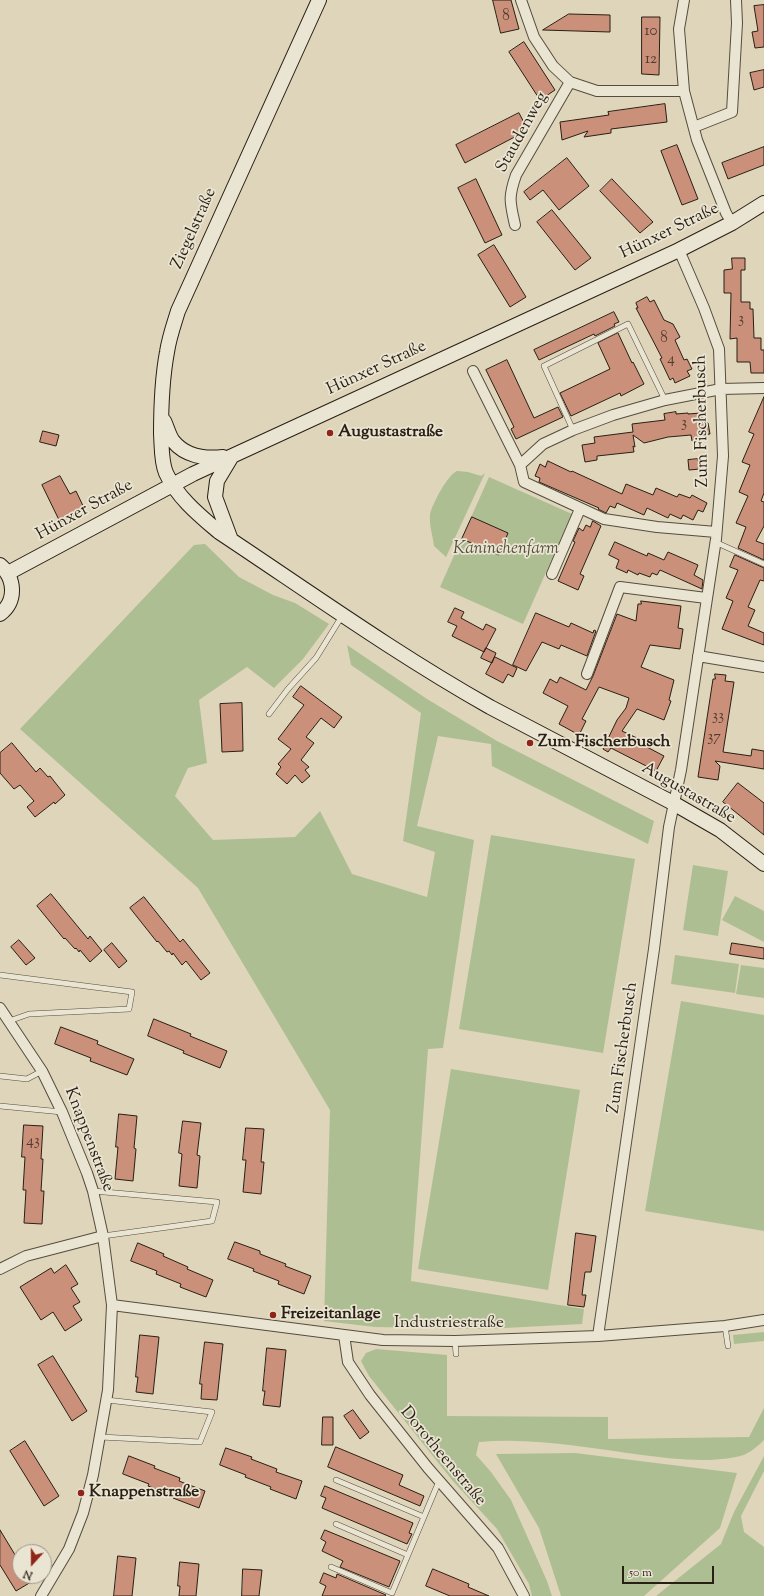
<!DOCTYPE html>
<meta charset="utf-8">
<style>
body{margin:0}
#map{position:relative;width:764px;height:1596px;overflow:hidden;background:#dfd5ba;font-family:"Sorts Mill Goudy",serif}
canvas{display:block}
.north{position:absolute;left:12px;top:1544px;width:40px;height:40px;box-sizing:border-box;background:#eae4d2;border:1px solid #9d9586;border-radius:50%;rotate:201deg;font-size:11px;font-weight:700;line-height:16px;text-align:center;color:#291f14}
.north::after{content:'';display:block;margin:auto;width:14px;height:18px;background:#8f2418;clip-path:polygon(50% 0,100% 100%,50% 72%,0 100%)}
.scale{position:absolute;left:622px;top:1566px;width:92px;height:18px;box-sizing:border-box;border:2px solid #291f14;border-top:0;padding-left:5px;font-size:12px;line-height:14px;white-space:nowrap;color:#291f14;-webkit-text-stroke:3px #eae4d2;paint-order:stroke}
</style>
<div id="map">
<canvas width="764" height="1596"></canvas>
<div class="north">N</div>
<div class="scale">50 m</div>
</div>
<script>
const g = document.querySelector('canvas').getContext('2d');
g.lineJoin = 'round';
function fillPath(path, color) { g.fillStyle = color; g.fill(path, 'evenodd'); }
function strokePath(path, color, width, dash) { g.strokeStyle = color; g.lineWidth = width; g.lineCap = dash ? 'butt' : 'round'; g.setLineDash(dash || []); g.stroke(path); }
function write(font, color, halo, rows, align = 'center') {
  g.font = font + ' "Sorts Mill Goudy",serif'; g.lineWidth = 3.5; g.setLineDash([]); g.textBaseline = 'middle'; g.strokeStyle = halo; g.fillStyle = color; for (const [text, x, y, turn = 0] of rows) {
    g.save(); g.translate(x, y); g.rotate((+turn || 0) * Math.PI / 180); g.textAlign = isNaN(turn) ? turn : align; if (halo) g.strokeText(text, 0, 0); g.fillText(text, 0, 0); g.restore();
  }
}
const green = new Path2D(`
 M457,471L468,472L481,476L485,473L446,557L434,546C433,537 429,525 430,515C431,506 448,474 457,471Z
 M489,477L572,514L523,624L440,587Z
 M205,544L239,577L273,595L295,603L329,624L303,659L274,688L247,667L199,700L207,763L188,768L175,796L213,840L295,837L320,811L352,874L427,897L435,852L403,841L421,713L351,665L347,645L427,699L497,741L654,821L648,844L492,766L491,744L438,736L417,826L474,840L443,1048L428,1049L411,1281L584,1309L582,1324L485,1329L375,1327L324,1321L330,1110L198,888L20,729L194,545Z
 M491,835L635,859L603,1053L459,1029Z
 M693,865L728,871L718,936L683,930Z
 M735,896L764,911V942L722,920Z
 M675,955L739,964L735,993L671,984Z
 M741,965L764,968V998L736,994Z
 M681,1001L764,1015V1231L645,1211Z
 M451,1069L580,1090L548,1290L418,1269Z
 M764,1332V1341L734,1344L733,1335Z
 M376,1349L447,1355V1416L608,1417V1439L749,1437L764,1408V1440C756,1448 748,1455 736,1457C705,1463 673,1459 642,1455C589,1448 533,1437 479,1442L476,1455L491,1472L511,1500L547,1581L552,1596H532L529,1584L497,1529L452,1480L369,1376L361,1361L366,1353Z
 M575,1453L737,1473L720,1528L644,1596H561L539,1528L496,1454Z
 M764,1456V1471L741,1516L744,1532L764,1547V1596H656L721,1544L734,1512Z`);
const building = new Path2D(`
 M493,0H511L519,29L501,33Z
 M764,5V47L755,48L752,32L758,31L754,6Z
 M569,14L610,15V32L543,30Z
 M642,17H660L659,75L642,74Z
 M524,42L555,90L540,100L509,52Z
 M764,70V87L754,90L750,73Z
 M665,104L667,122L611,129V133L584,137L588,131L562,140L560,122L609,115L608,112Z
 M519,113L528,130L465,163L456,145Z
 M677,145L698,199L682,205L661,151Z
 M764,147V165L728,179L722,163Z
 M567,158L589,186L559,210L543,190L530,200L524,192Z
 M476,179L502,235L485,243L458,188Z
 M612,179L653,222L640,233L600,191Z
 M552,210L591,258L575,270L537,222Z
 M494,245L526,297L510,307L478,255Z
 M732,258H745V270H741V302H750V309H753L754,338H761V350H764V373H751L750,362H737V338L730,339L731,293H724V270L732,269Z
 M647,297L650,302L654,300L664,320L673,324L680,337L675,340L684,360L687,359L692,369L687,371L690,376L675,383L673,378L670,380L660,359L662,358L636,308H638L636,303Z
 M614,312L619,322L614,324L615,326L595,336L594,334L539,360L534,350Z
 M618,333L632,363L633,362L644,384L621,396L620,393L571,416L560,393L610,369L598,343Z
 M507,360L534,418L558,407L563,417L516,439L511,429L514,427L486,370Z
 M764,397V493L761,501L764,502V526L756,541L764,544V560L738,548L746,527L736,523L748,496L739,492L750,465L742,462L754,434L749,432Z
 M676,412V414L688,413V414L701,413L703,423H708L710,434L701,435L702,440L692,441L691,435L668,437L644,443L633,435L635,447L633,446L634,452L597,456V460L585,462L582,445L595,443L594,437L633,432L632,424L665,420L664,414Z
 M43,431L59,435L56,446L40,442Z
 M698,459L700,469L689,470L688,460Z
 M548,461L571,472L572,471L622,494L626,484L653,495L656,488L677,497L679,494L690,498L692,495L707,503L703,512L698,510L693,520L683,515L681,519L670,514L668,518L647,508L644,515L617,503L615,508L610,506L606,513L598,509L599,508L539,482L540,478L535,476L540,464L545,467Z
 M60,476L70,494L76,491L85,510L60,522L42,485Z
 M472,517L508,533L499,555L462,539Z
 M593,521L601,526L580,574L584,576L578,590L558,581L575,542L573,541L579,528L583,531L586,525L590,527Z
 M615,542L647,556L648,553L664,560L668,552L698,565L694,575L703,580L702,589L660,570L657,575L652,573L650,577L639,573L638,575L628,570L627,573L616,568L619,560L609,555Z
 M735,555L764,568V581L760,580L748,607L755,610L748,626L764,633V645L722,629L733,601L726,598L738,570L730,567Z
 M641,601L681,606L678,628L683,629L680,649L650,645L641,667L674,680L669,700L671,701L664,720L637,709L622,731L639,739L638,741L647,746V747L664,756L656,771L611,748L608,752L603,749L617,720L626,708L629,698L599,687L582,719L586,721L579,735L559,724L568,706L543,693L550,679L557,683L560,677L586,690L593,676L617,614L636,621L638,604H641Z
 M455,608L464,612L461,618L483,630L486,624L496,629L484,652L452,636L457,626L448,622Z
 M536,613L569,627L571,623L593,633L594,630L596,631L587,656L561,645L559,649L542,642L526,671L513,665Z
 M486,648L496,653L492,663L481,658Z
 M495,657L517,668L513,677L508,674L503,683L486,674Z
 M715,674L726,675L725,681L734,682L723,752L751,756L752,749L764,751V769L715,761L720,766L718,780L698,777L713,679H715Z
 M301,686L342,717L334,728L321,718L306,737L314,743L301,760L309,767L305,770L310,776L302,783L295,775L287,784L276,774L281,767L278,764L291,749L278,739L304,705L293,697Z
 M242,703L243,751L222,752L220,704Z
 M12,743L36,772L40,768L48,777L50,776L65,795L55,804L54,802L35,817L27,807L34,801L20,785L14,789L0,773V753Z
 M738,783L764,803V835L723,802Z
 M51,894L88,939L90,936L102,951L90,962L80,950L79,952L76,948L75,949L65,938L64,939L37,906Z
 M144,897L180,942L183,939L210,973L201,980L186,961L182,965L173,953L172,955L169,951L167,952L158,941L157,942L130,908Z
 M19,940L35,958L26,965L11,947Z
 M112,943L127,961L119,968L104,950Z
 M732,943L764,948V959L730,954Z
 M154,1019L191,1034L190,1036L227,1051L220,1068L183,1053L184,1051L148,1036Z
 M61,1027L98,1041L97,1044L134,1059L127,1075L90,1061L91,1058L55,1044Z
 M119,1114L137,1116L134,1148L136,1149L133,1181L115,1179L118,1147H116Z
 M183,1121L201,1123L197,1155L200,1156L197,1188L179,1186L182,1154L179,1153Z
 M24,1125L43,1126L41,1159H43L41,1191H44L42,1224L24,1223L26,1190H23L25,1157H22Z
 M246,1128L264,1129L261,1162H264L261,1194L243,1192L246,1160H243Z
 M576,1233L596,1236L591,1272H585L582,1295H586L584,1307L568,1305Z
 M235,1242L260,1251V1254L286,1264L285,1266L311,1276L304,1294L278,1284L279,1281L253,1271L254,1269L228,1259Z
 M138,1243L164,1254L163,1256L188,1267L187,1269L213,1280L206,1297L180,1287L181,1284L156,1274L157,1271L131,1261Z
 M66,1265L78,1284L71,1288L80,1302L73,1306L82,1320L65,1331L53,1312L41,1320L20,1287L51,1268L54,1273Z
 M140,1335L159,1337L153,1394L136,1392L138,1377H136Z
 M205,1342L223,1344L217,1400L201,1399L202,1384H200Z
 M267,1348L286,1350L280,1407L263,1405L265,1391H263Z
 M53,1356L87,1411L72,1421L38,1365Z
 M353,1410L369,1432L360,1439L344,1416Z
 M323,1417H333V1445H322Z
 M25,1441L59,1496L44,1506L10,1451Z
 M336,1447L403,1475L399,1485L424,1496L420,1506L328,1467Z
 M226,1448L252,1457L251,1459L277,1469L276,1472L302,1481L296,1499L270,1489L271,1487L245,1477L246,1475L220,1465Z
 M129,1456L155,1466L154,1468L180,1478L179,1481L205,1491L199,1508L173,1498L174,1496L148,1486L149,1484L123,1474Z
 M325,1486L413,1523L409,1533L412,1534L407,1544L322,1508L326,1498L321,1496Z
 M0,1530L20,1563V1576H28L31,1582L16,1591L0,1565Z
 M325,1530L400,1561L389,1587L340,1567L343,1561L322,1551L326,1542L321,1539Z
 M118,1556L136,1558L132,1596H114Z
 M180,1562L199,1564L196,1596H179L180,1586H178Z
 M243,1569L262,1570L259,1596H242Z
 M433,1569L469,1584L468,1587L489,1596H450L426,1586Z
 M324,1573L336,1578L337,1574L386,1595L385,1596H322L326,1586L320,1583Z`);
const service = new Path2D(`
 M573,430L544,366L628,324L665,400
 M715,542L764,564
 M269,714L288,689L316,658L342,616
 M0,975L132,992L129,1009L29,1014L9,1021
 M0,1076L27,1079L42,1071
 M0,1106L62,1112
 M93,1191L217,1202L212,1221L103,1236
 M725,1326L728,1346
 M455,1341L456,1354
 M100,1437L200,1442L212,1412L107,1400
 M336,1480L424,1517
 M336,1524L408,1555
 M331,1567L392,1593L439,1481`);
const minor = new Path2D(`
 M521,0L534,37L553,66L570,82L597,91H684
 M684,0L679,29L684,91L697,140L726,213L732,223
 M694,127L732,112L737,23L736,0
 M515,225C510,202 508,198 516,175L570,82
 M473,371L520,465L524,482L604,519L657,527L716,532
 M520,465L543,444L573,430L613,415L665,400L721,389L764,388
 M552,574L580,509
 M698,656L764,667
 M587,674L620,587L706,598
 M0,1008L42,1071L62,1112L87,1173L93,1191L103,1236L112,1305L108,1390L93,1475L83,1513L69,1549L41,1596
 M0,1269L26,1256L103,1236
 M112,1305L383,1340L455,1341L598,1336L725,1326L764,1320
 M344,1335L348,1362L370,1395L428,1468L498,1548L524,1596
 M598,1336L654,949L669,827L681,770L716,539L723,456L719,349L704,308L679,250`);
const secondary = new Path2D(`
 M319,0L178,311C174,324 169,338 167,352C162,379 161,407 161,434C162,447 161,461 166,473C177,497 199,515 219,532C308,591 396,654 490,707L673,803L720,830L764,864
 M164,421C167,427 169,436 173,441C185,456 205,459 223,457
 M231,540L215,497L217,481L232,456
 M0,565C15,578 17,601 0,614
 M8,573L193,474L679,250L732,223L764,203`);
const markers = [
 [330,433,4,"#8f2418"],
 [530,743,4,"#8f2418"],
 [273,1315,4,"#8f2418"],
 [81,1493,4,"#8f2418"]
];
const numberNames = [
 ["8",506,17],
 ["10",651,32],
 ["12",651,60],
 ["3",741,320],
 ["8",664,339],
 ["4",671,360],
 ["3",684,424],
 ["33",718,717],
 ["37",714,738],
 ["43",33,1142]
];
const streetNames = [
 ["Staudenweg",523,133,-61],
 ["Ziegelstraße",195,229,-66],
 ["Hünxer Straße",670,232,-26],
 ["Hünxer Straße",377,369,-25],
 ["Zum Fischerbusch",703,421,-91],
 ["Hünxer Straße",85,511,-29],
 ["Augustastraße",688,794,30],
 ["Zum Fischerbusch",624,1048,-82],
 ["Knappenstraße",88,1140,69],
 ["Industriestraße",449,1324],
 ["Dorotheenstraße",442,1457,50]
];
const poiNames = [
 ["Augustastraße",338,433],
 ["Zum Fischerbusch",538,743],
 ["Freizeitanlage",281,1315],
 ["Knappenstraße",89,1493]
];
const parkNames = [
 ["Kaninchenfarm",506,550]
];
fillPath(green, '#aebe93');
fillPath(building, '#ca907a');
strokePath(building, '#291f14', 1);
strokePath(service, '#564c3e', 6);
strokePath(minor, '#564c3e', 12);
strokePath(secondary, '#291f14', 16);
strokePath(service, '#eae4d2', 5);
strokePath(minor, '#eae4d2', 10);
strokePath(secondary, '#eae4d2', 14);
for (const [x, y, r, color] of markers) { const dot = new Path2D(); dot.arc(x, y, r, 0, 2 * Math.PI); g.fillStyle = color; g.fill(dot); strokePath(dot, '#eae4d2', 1.5); }
write('15px', '#513b2e', null, numberNames);
write('17px', '#291f14', '#eae4d2', streetNames);
write('bold 17px', '#291f14', '#eae4d2', poiNames, 'left');
write('italic 17px', '#514f3a', '#eae4d2', parkNames);
</script>
